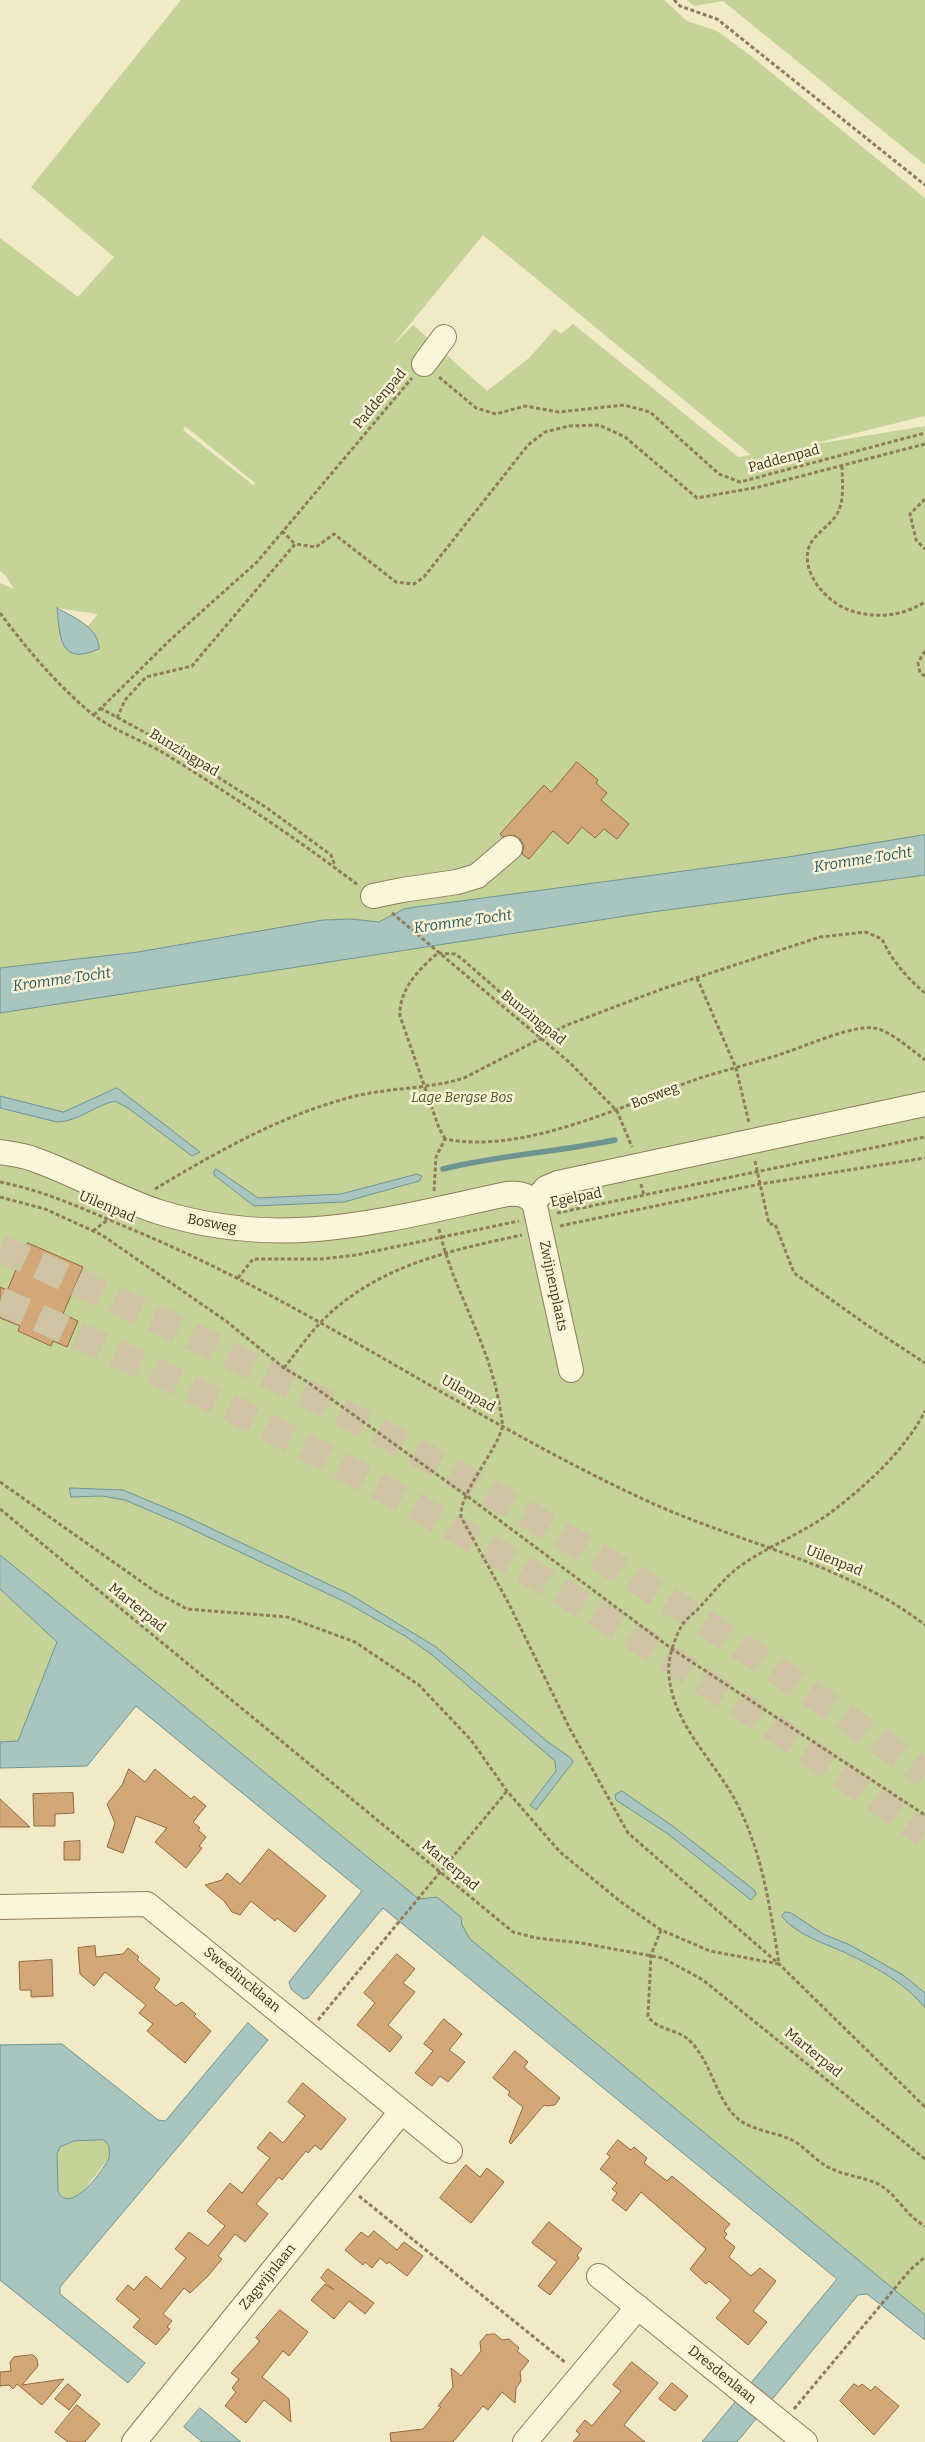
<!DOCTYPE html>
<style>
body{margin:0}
canvas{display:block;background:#f2e9c6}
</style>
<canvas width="925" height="2442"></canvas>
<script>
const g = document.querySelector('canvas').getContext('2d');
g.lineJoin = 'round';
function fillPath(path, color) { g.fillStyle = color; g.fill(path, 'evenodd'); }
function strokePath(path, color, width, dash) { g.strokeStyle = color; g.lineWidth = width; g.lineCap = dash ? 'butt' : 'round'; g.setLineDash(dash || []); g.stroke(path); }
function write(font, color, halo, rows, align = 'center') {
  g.font = font + ' Bitter,serif'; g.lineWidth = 5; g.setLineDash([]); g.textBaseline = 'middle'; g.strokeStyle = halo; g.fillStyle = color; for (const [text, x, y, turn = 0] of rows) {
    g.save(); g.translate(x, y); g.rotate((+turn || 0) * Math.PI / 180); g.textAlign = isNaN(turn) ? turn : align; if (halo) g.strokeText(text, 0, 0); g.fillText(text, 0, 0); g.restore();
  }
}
const green = new Path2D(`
 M181,0H664L687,21L717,31L751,56L925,198V416L804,446L925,426V2322L0,1570V583L14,589L5,575L0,571V238L78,297L114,257L31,187ZM483,235L751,455L738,457L573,324L561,334L555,329L529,358L487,391L413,325L392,346ZM185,426L255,483V484L253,485L183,430ZM57,608L97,614V615L88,626L57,611Z
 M687,0H925V165L723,1L694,6Z
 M0,1589L57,1642L18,1741L0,1742Z
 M104,2140L109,2146L110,2157L83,2191L74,2199H65L58,2191L57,2154L60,2147L74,2141Z`);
const water = new Path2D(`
 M57,608C73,617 99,627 99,649C60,666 60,639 57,608Z
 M925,835V875L645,913L0,1013V968L138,952L323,920L351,919L379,922L404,909L416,907L788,857Z
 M117,1088L200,1152L192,1156L128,1108L115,1101C95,1105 78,1122 57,1122L0,1108V1096L63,1112Z
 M216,1169L258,1198L341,1194L417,1174L422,1176L419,1181L344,1202L254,1206L214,1175V1172Z
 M70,1488L123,1490L185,1516L351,1595L436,1647L548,1742L571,1758L573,1762L536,1810L530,1805L556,1771L555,1761L431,1654L405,1636L347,1603L181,1524L125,1500L102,1496L71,1497Z
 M0,1555L415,1896L420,1899L437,1897L461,1917L462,1925L470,1939L925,2315V2340L867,2294L858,2295L737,2442H702L837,2279L383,1908L308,1998L303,1999L291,1989L289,1982L362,1891L136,1706L87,1766L0,1768V1742L18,1741L57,1642L0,1589Z
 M622,1791L674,1827L754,1890L756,1894L751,1900L668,1834L616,1800L615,1795Z
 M785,1912L791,1913L823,1934L850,1945L903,1975L925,1993V2008C906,1983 873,1966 846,1953C824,1943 799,1936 782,1917Z
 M248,2023L268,2040L60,2287V2294L145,2363L128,2383L0,2280V2045L62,2044L158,2120L165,2121ZM104,2140L109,2146C109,2150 110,2155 109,2158C104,2170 69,2217 58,2191L57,2154L60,2147L74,2141Z
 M200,2408L241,2442H202L184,2427Z`);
const stream = new Path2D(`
 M443,1169C500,1155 558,1152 615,1140`);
const building = new Path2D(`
 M577,762L598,780L596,783L607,793L601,800L629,824L617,839L604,829L595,838L582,827L568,844L553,831L529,859L522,854L524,846L520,839L514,835L503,837L500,834L544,785L551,792Z
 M28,1243L83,1267L63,1314L78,1321L67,1347L53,1341L51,1346L18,1331L20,1326L0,1318V1287L7,1290Z
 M129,1769L145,1782L155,1769L191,1799L194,1796L206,1806L193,1822L200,1828L198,1830L206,1837L199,1846L202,1848L186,1868L155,1842L167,1828L136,1816L123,1853L107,1847L115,1823L107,1804L122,1785Z
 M73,1793L74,1813L55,1814V1826H34L33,1794Z
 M0,1799L30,1827H0Z
 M80,1841V1860H64V1842Z
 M269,1849L326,1896L295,1932L277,1918L275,1921L251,1901L240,1915L232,1912L224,1901L205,1885L222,1880L227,1873L240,1884Z
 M95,1946L96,1957L123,1954L128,1948L139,1957L137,1960L160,1979L154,1988L176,2006L182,2002L196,2014L194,2016L211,2031L185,2063L147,2031L153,2024L139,2013L146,2005L141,2001L105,1972L94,1986L80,1974L78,1948Z
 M397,1954L415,1969L403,1983L415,1992L388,2025L402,2037L390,2052L357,2025L375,2003L364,1993Z
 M52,1960L53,1996L31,1997V1990H20L19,1962Z
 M444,2019L462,2034L449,2050L465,2062L448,2082L440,2076L432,2086L415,2073L433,2051L424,2044Z
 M515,2051L528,2062L524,2067L560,2098L555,2105L547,2106L544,2105L511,2144L509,2142L523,2107L508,2095L510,2092L493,2078Z
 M303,2083L346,2119L321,2150L315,2145L308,2153L306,2151L282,2180L279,2177L256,2204L268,2214L245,2242L235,2234L218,2256L222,2259L208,2276L190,2293L184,2288L163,2314L172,2321L167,2327L170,2329L156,2345L133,2327L140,2319L116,2299L128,2285L134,2290L146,2276L161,2289L186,2258L175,2249L189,2232L208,2246L225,2226L207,2211L230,2183L242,2193L270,2158L257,2148L270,2132L283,2143L305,2116L288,2102Z
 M618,2140L631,2150L634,2147L647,2158L644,2163L667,2181L672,2176L730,2224L724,2231L727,2234L724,2238L735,2247L729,2257L751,2276L760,2268L776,2281L753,2311L767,2322L748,2345L716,2318L731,2300L709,2281L706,2284L690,2269L706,2249L641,2192L626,2211L612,2200L617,2193L612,2189L617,2183L600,2169L610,2157L607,2154Z
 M466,2165L480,2177L487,2168L504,2182L471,2223L440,2198Z
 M549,2222L582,2249L577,2255L579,2258L550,2295L538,2286L557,2262L532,2243Z
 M374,2231L397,2250L404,2242L423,2256L407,2276L389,2262L387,2264L380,2258L372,2268L365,2262L363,2265L345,2250L361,2232L368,2237Z
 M328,2269L374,2303L365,2314L349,2301L334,2319L311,2300L325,2284L334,2290L321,2278Z
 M280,2310L308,2332L289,2356L283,2351L262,2377L289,2399L291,2422L264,2400L246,2423L225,2406L236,2392L232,2388L239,2379L231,2373L260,2341L256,2338Z
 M495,2334L502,2340L509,2339L519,2348L517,2351L529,2361L520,2372L521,2381L516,2388L515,2403L502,2392L488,2410L483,2406L453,2442H391L390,2433L423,2429L441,2407L438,2406L453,2387L451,2368L461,2376L481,2351L480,2342L486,2335Z
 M33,2355L37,2359L38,2366L22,2385L64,2379L42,2405L17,2384L13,2389L9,2385L0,2386V2372L11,2371L10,2362L14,2357Z
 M632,2362L658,2383L624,2425L645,2442H573L580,2434L576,2431L585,2420L592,2426L621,2391L613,2385Z
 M672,2383L688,2396L675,2411L659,2399Z
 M68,2384L81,2395L69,2410L55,2399Z
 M854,2384L859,2387L862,2384L871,2391L875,2386L899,2406L874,2435L840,2401Z
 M77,2405L100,2424L85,2442H68L55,2432Z`);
const highwayTunnel = new Path2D(`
 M0,1248C325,1390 638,1564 925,1774
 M0,1301C328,1442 637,1624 925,1834`);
const path = new Path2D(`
 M674,0L680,6L717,19L925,185
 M439,377L476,408L496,414L525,406L559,412L624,405L650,412L719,474L740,482L925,433
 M842,466C842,481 845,500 837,514C830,526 814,534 809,547C800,573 828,604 852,611C878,619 902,616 925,602
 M925,499L910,514L916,540L925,549
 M282,531L295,544
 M0,613C27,649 56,684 91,713C112,730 144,741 167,755C233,796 297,839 358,885
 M925,651L918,663L920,673L925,676
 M100,708L157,739L267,808L331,855L335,866
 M94,715L170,640L257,562L412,378
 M117,718L125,700L146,677L192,666L295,544L316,547L334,534L396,582L414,584L424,577L528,445L545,432L569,426L599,425L625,437L697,498L759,487L925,444
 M392,913L569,1062L617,1111L632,1147
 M697,978L736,1068L749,1123
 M445,1139L439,1128L400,1016C399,989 419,969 438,953L455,954L461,958L549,1035
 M755,1161L769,1224H775L794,1273L864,1323L925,1363
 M0,1182C46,1191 88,1211 131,1229C310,1303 468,1418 643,1499C736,1543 842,1561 925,1625
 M641,1184L644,1196
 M155,1189C215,1153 280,1116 348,1098C386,1087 426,1090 464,1078L567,1025L662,989L820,937L866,932L882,939C892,961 907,978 925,993
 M434,1191L436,1157L445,1139C525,1155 625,1104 700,1078C729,1069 758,1062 787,1052C808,1045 853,1025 874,1028C888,1029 913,1051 925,1060
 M0,1197L45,1209L102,1235L226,1321L284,1368L306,1381L467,1496L672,1649L925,1815
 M557,1213L925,1137
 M560,1226L760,1184L925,1158
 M439,1229C453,1291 491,1346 500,1409C501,1414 503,1422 502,1428C496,1452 459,1493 461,1517L509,1604L570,1729L628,1833L779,1964L925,2107
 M93,1231L114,1215
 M238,1278L253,1259H322L356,1255L519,1221
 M284,1368C296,1353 307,1337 320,1323C375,1266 448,1251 522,1235
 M0,1482L156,1592L187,1609L287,1617L355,1642L419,1685L471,1740L507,1791L560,1852L621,1902L661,1930L710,1951L779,1964C770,1907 762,1849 734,1798C711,1757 674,1725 669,1676C667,1660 674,1639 682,1625C686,1619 693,1614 698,1609C713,1593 727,1574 746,1562C775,1543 807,1531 834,1510C869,1483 905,1450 925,1411
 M0,1509L513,1932L536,1938L581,1943L663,1958L703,1980L925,2159
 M661,1930L651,1955L648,2016C656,2030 677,2029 689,2040C712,2062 715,2098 737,2118C750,2130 774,2132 790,2139C805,2146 815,2161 830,2168C845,2176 865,2177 880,2185C898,2196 906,2216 925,2226
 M318,2020L507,1791
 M359,2196L566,2363
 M794,2409L910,2270L925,2257`);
const minor = new Path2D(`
 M424,364L444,337
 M373,896L402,890L457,882L477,876L510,848
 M0,1152C11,1154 23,1155 33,1159C76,1174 116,1198 159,1212C285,1251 384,1220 507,1194C519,1193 525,1194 534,1202L546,1188L558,1183L925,1104
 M534,1202L571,1370
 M0,1907L147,1904L450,2151
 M599,2276L805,2442
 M134,2442L401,2112
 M525,2442L638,2307`);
const streetNames = [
 ["Paddenpad",380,399,-50],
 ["Paddenpad",784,459,-15],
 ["Bunzingpad",184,753,31],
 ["Bunzingpad",533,1018,39],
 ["Bosweg",655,1096,-21],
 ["Egelpad",576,1198,-11],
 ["Uilenpad",107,1207,23],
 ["Bosweg",212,1224,11],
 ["Zwijnenplaats",553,1286,78],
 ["Uilenpad",468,1394,30],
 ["Uilenpad",834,1561,22],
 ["Marterpad",137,1608,39],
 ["Marterpad",450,1866,40],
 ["Sweelincklaan",242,1980,39],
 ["Marterpad",813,2053,39],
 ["Zagwijnlaan",268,2277,-51],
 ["Dresdenlaan",722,2375,39]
];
const parkNames = [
 ["Lage Bergse Bos",462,1098]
];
const waterNames = [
 ["Kromme Tocht",863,860,-9],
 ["Kromme Tocht",463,922,-8],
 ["Kromme Tocht",62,980,-8]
];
fillPath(green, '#c5d298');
fillPath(water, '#a8c5c0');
strokePath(water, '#6d958f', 1);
strokePath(stream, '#6d958f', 5.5);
fillPath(building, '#d3a879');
strokePath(building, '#91673d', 1);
strokePath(highwayTunnel, '#cec4a4', 28, [28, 14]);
strokePath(minor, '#8f7c59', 26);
strokePath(path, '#8f7c59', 3, [4, 2.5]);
strokePath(minor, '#fbf5da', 24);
write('14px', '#3e311e', '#f9f2d6', streetNames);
write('italic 14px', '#485c23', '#f9f2d6', parkNames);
write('italic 15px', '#2d5d5f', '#f9f2d6', waterNames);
</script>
